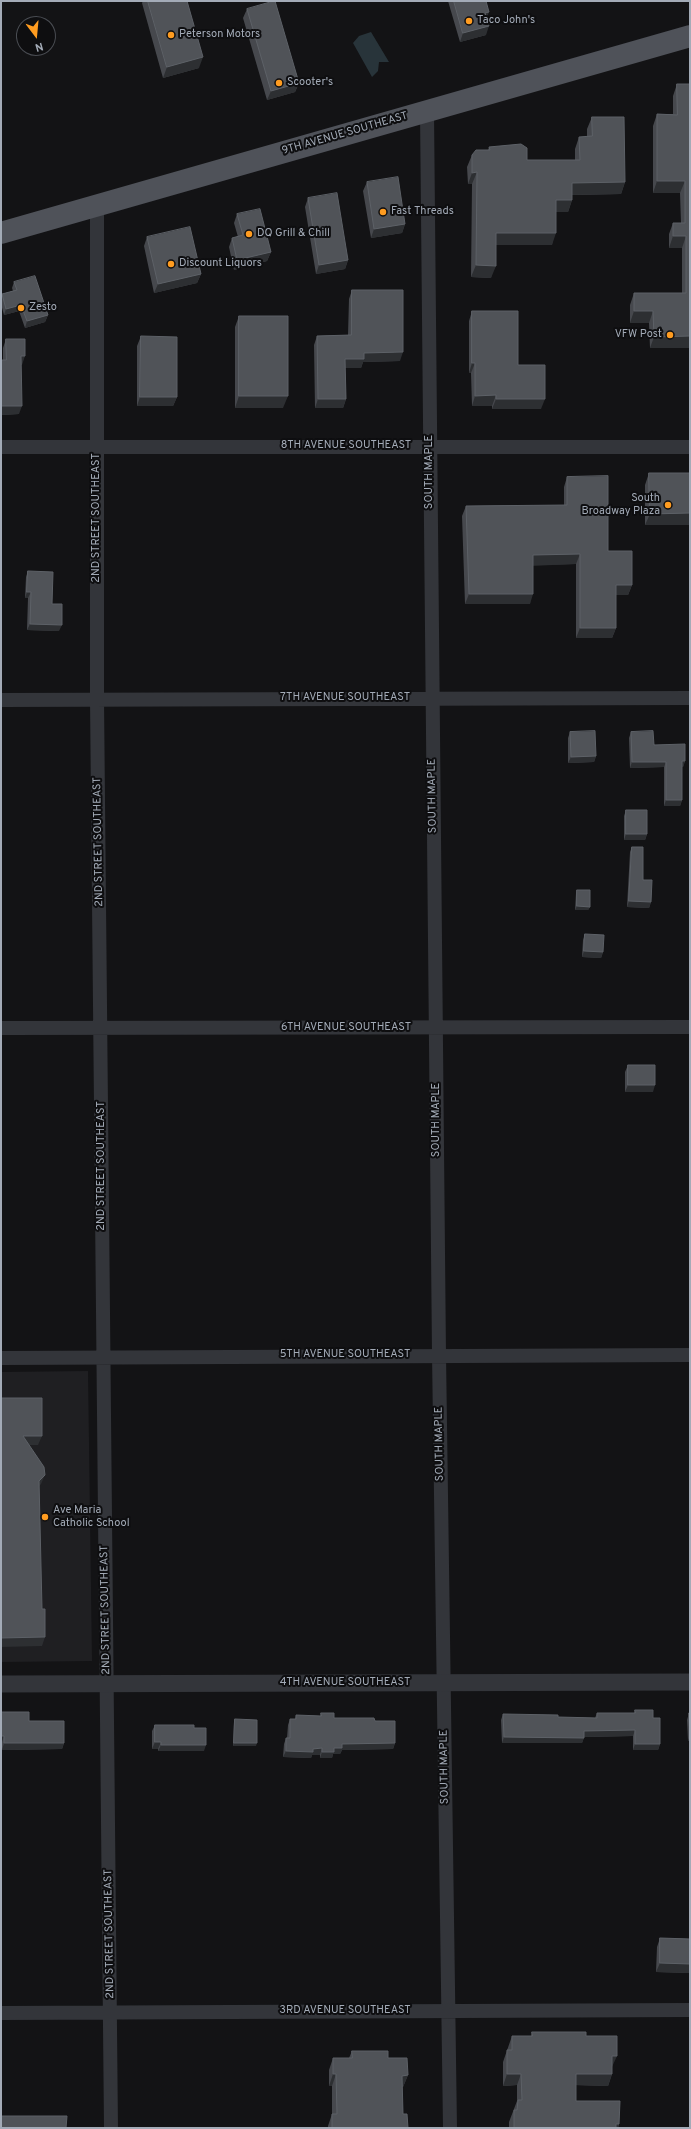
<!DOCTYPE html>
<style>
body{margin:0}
#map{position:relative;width:691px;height:2129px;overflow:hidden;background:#131315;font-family:Overpass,sans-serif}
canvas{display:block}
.frame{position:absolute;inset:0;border:2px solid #a3abb7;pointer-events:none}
.north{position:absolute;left:16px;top:16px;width:40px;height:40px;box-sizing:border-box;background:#0e0e10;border:1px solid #4a4d53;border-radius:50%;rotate:164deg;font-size:11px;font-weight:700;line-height:16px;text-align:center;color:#a3abb7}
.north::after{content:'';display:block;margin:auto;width:14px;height:18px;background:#ff9c20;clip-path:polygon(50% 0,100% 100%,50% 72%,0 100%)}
</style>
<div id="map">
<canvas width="691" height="2129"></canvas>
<div class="frame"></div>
<div class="north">N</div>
</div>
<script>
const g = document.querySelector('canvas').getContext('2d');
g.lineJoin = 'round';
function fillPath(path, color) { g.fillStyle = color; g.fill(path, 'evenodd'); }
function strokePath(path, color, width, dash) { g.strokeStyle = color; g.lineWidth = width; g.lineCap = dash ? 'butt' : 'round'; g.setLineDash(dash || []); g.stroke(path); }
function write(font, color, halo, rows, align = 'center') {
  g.font = font + ' Overpass,sans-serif'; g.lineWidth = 4; g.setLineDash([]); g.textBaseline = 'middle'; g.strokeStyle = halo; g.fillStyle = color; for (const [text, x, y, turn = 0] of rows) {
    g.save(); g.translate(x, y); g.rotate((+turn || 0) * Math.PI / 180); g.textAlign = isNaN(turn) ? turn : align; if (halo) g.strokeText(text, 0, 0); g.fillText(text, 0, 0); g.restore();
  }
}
const built = new Path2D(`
 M88,1371L92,1661L1,1662V1372Z`);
const water = new Path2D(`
 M371,32L389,62H379L378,71L372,77L353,43L359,36Z`);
const minor = new Path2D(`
 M427,111L439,1354L450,2128
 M97,205V699L111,2128
 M1,447H690
 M1,700L690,698
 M1,1028L690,1027
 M1,1358L690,1355
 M1,2013L690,2010`);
const tertiary = new Path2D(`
 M1,1684L690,1682`);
const primary = new Path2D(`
 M1,233L690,36`);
const wall = new Path2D(`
 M143,1H187L199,68L163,78L142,3Z
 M448,1H486L487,18L486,35L460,42Z
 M247,9L299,83L295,92L267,100L243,18Z
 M677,84H690V348H650L649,323H630V305L634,293H682V248H669V234L673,223H681L680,193H653V126L657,114H673V96Z
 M592,117L625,182L621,194L572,195V200L568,212H556L552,245H496L491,278L471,277L472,184H468L467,167L472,155L488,150L489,147L527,160H575V149L579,137H587V129Z
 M367,182L405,224L402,233L371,238L363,191Z
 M308,198L348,260L345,269L316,274L305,207Z
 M237,214L271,252L267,261L234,270L229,247L232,238L238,237L234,223Z
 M147,237L201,274L197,283L154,293L144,246Z
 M14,282L48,315L45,322L25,328L19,311L4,315L1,304V296L2,294L13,291L12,288Z
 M352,290L400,361L363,362L361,368H345L346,399L343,408H315L314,345L317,336L348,335L349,299Z
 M472,311L518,365L541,409H492V406H472L471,373H469V321Z
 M239,316L283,408H235V327Z
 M141,336L177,397L173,406H137V346Z
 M6,339L22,365H21L19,414L1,415V360H3V348Z
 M649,473H690V525H645V485Z
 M567,477L608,551L632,585L628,595H616V628L612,638H576V564L533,565L530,604H465L462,516L466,506L564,505V487Z
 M28,571L52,604L59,631L27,630L28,598H25L26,577Z
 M570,732L596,756L594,762L568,763V738Z
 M631,732L685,761L683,767H682V800L680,806H664V767L630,768L629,738Z
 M626,810L647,834L645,840H624V816Z
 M632,847L651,902L649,908L627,907L630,852Z
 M577,890L590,907L588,910H575L576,893Z
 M585,934L603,952L601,958L582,957L583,940Z
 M628,1065L653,1092H625V1072Z
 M635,1710L653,1718L660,1744L658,1750H633V1736L584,1737L582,1743H502L501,1720L503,1714L558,1717L595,1718L597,1713H634Z
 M1,1712L29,1721L64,1743L62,1749L2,1750Z
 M321,1713L334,1718L375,1721L395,1743L393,1749L342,1750L340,1754H333L332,1758H320V1755H312L311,1758L283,1757L284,1744L286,1738H287L288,1725L290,1719H295L296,1715L320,1716Z
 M689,1713L690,1741H688L687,1720Z
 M235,1719L256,1746H233L234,1722Z
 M155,1725L194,1728L204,1751H158V1749H152V1731Z
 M660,1938L690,1939V1973L656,1972L657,1947Z
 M532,2032L586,2036L612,2067V2074L608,2086L576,2085V2101L619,2124L618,2128H509V2122L517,2101V2085L503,2086V2062L512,2036H531Z
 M352,2051L388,2058L408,2075L403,2087H402L403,2114L408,2128H328V2126L332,2114V2086H329V2070L333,2058H349Z`);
const shadedWall = new Path2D(`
 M489,12L486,21L485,13Z
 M489,26L486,35L460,42L463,33Z
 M203,57L199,68L163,78L167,67Z
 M299,83L295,92L267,100L271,91Z
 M477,172L472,184H468L472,173Z
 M657,181H685L680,193H653Z
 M625,182L621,194L568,195L572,183Z
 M556,200H572L568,212H552Z
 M405,224L402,233L371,238L374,229Z
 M496,233H556L552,245H492Z
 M673,236H686L682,248H669Z
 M271,252L267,261L234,270L237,260Z
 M348,260L345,269L316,274L319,265Z
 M476,265L496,266L491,278L471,277Z
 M201,274L197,283L154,293L158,284Z
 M21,305L19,311L4,315L6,309Z
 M634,311H653L649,323H630Z
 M48,315L45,322L25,328L27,321Z
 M690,336V348H650L654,337Z
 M403,352L400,361L363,362L361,368H342L345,359L364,353Z
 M21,356H25L22,365H18Z
 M472,363H475L471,373H469Z
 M496,395L492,406H472L475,396Z
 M239,396H288L283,408H235Z
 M140,397H177L173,406H137Z
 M318,399H346L343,408H315Z
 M496,399H545L541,409H492Z
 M1,406H22L19,414L1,415Z
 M690,513V525H645L650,514Z
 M580,554L576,564L529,566L533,555Z
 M616,585H632L628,595H613Z
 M27,592H31L28,598H25Z
 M469,594H533L530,604H465Z
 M30,624L62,625L59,631L27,630Z
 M580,628H616L612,638H576Z
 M596,756L594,762L568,763L571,757Z
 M682,761H685L683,767H680Z
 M632,762H666L664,767L630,768Z
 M666,800H682L680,806H664Z
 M626,834H647L645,840H624Z
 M629,901L651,902L649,908L627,907Z
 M577,906L590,907L588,910H575Z
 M584,951L603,952L601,958L582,957Z
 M628,1085H655L653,1092H625Z
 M23,1436H42L38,1445H20Z
 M45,1475L41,1484L36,1490L39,1481Z
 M45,1637L42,1646L1,1647V1638Z
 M635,1730L633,1736L582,1737L584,1731Z
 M690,1735V1741H688Z
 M1,1736H4L2,1742H1Z
 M504,1737L584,1738L582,1743H502Z
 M155,1742H161L158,1749H152Z
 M4,1743H64L62,1749L2,1750Z
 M234,1743H257L256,1746H233Z
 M395,1743L393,1749L342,1750L340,1754H333L332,1758H320L322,1752L334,1748L342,1744Z
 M635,1744H660L658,1750H633Z
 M161,1745H206L204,1751H158Z
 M322,1748L320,1755H312L311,1758L283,1757L286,1751Z
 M660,1963L690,1964V1973L656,1972Z
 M612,2056H617L612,2067Z
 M333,2074H336L332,2086H329Z
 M507,2074H521L517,2085L503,2086Z
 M576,2074H612L608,2086L572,2085Z
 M408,2075L403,2087H398L402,2076Z
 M616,2124H619L618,2128H615Z`);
const building = new Path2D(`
 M148,1H187L203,57L167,67Z
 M274,1H275L299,83L271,91L247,9Z
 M454,1H486L489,12L485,13L489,26L463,33Z
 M677,84H690V336L654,337L653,311H634V293H686V236H673V223H685V181H657V114L677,115Z
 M592,117H624L625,182L572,183V200H556V233H496V266L476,265L477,172L472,173V155L476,150H490L489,147L521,144L527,148V160H580L579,137L592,136Z
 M398,177L405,224L374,229L367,182Z
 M337,193L348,260L319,265L308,198Z
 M260,209L271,252L237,260L232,238L243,235L237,214Z
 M190,227L201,274L158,284L147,237Z
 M35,276L48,315L27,321L21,305L6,309L2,294L17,290L14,282Z
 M352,290H403V352L364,353V359H345L346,399H318L317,336L351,335Z
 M472,311H518V365H545V399H496V395L475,396V363H472Z
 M239,316H288V396H239Z
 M141,336L177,337V397H140Z
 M6,339H25V356H21L22,406H1V360H6Z
 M649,473H690V513L650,514Z
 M608,476V551H632V585H616V628H580V554L533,555V594H469L466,506L567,505V477Z
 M28,571L53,572L52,604H62V625L30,624L31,592H27Z
 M595,731L596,756L571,757L570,732Z
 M653,731L654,745L685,744V761H682V800H666V762H632L631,732Z
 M626,810H647V834H626Z
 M632,847H643V880H652L651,902L629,901Z
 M577,890H590V907L577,906Z
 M585,934L604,935L603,952L584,951Z
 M628,1065H655V1085H628Z
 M1,1398H42V1436H23L44,1467L45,1475L39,1481L42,1609H45V1637L1,1638Z
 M635,1710H653V1718H660V1744H635V1730L584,1731V1738L504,1737L503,1714L558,1715V1717L597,1718V1713H635Z
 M1,1712H29V1721H64V1743H4V1736H1Z
 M321,1713H334V1718H374L375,1721H395V1743L342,1744V1748H334V1752H322V1748L313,1749V1752L286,1751V1738H290V1719H296V1715L321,1716Z
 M689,1713H690V1735Z
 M235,1719L257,1720V1743H234Z
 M155,1725H194V1728H206V1745H161V1742H155Z
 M660,1938L690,1939V1964L660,1963Z
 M532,2032H586V2036H617V2056H612V2074H576V2101H620L619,2124H616V2128H514V2110H517L518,2100H522L521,2074H507V2050H512V2036H532Z
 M352,2051H388V2058H407L408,2075L402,2076L403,2114H407L408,2128H332V2114H337L336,2074H333V2058H352Z
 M1,2116H67L66,2128H1Z`);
const markers = [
 [469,21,4,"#ff9c20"],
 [171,35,4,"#ff9c20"],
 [279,83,4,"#ff9c20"],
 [383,212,4,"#ff9c20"],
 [249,234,4,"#ff9c20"],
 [171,264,4,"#ff9c20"],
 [21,308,4,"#ff9c20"],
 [670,335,4,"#ff9c20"],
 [668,505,4,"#ff9c20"],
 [45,1517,4,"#ff9c20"]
];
const poiNames = [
 ["Taco John's",477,21],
 ["Peterson Motors",179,35],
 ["Scooter's",287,83],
 ["Fast Threads",391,212],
 ["DQ Grill & Chill",257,234],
 ["Discount Liquors",179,264],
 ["Zesto",29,308],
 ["VFW Post",662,335,"right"],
 ["South",660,499,"right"],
 ["Broadway Plaza",660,512,"right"],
 ["Ave Maria",53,1511],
 ["Catholic School",53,1524]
];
const streetNames = [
 ["9TH AVENUE SOUTHEAST",345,134,-16],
 ["8TH AVENUE SOUTHEAST",346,446],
 ["SOUTH MAPLE",430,472,-90],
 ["2ND STREET SOUTHEAST",97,518,-90],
 ["7TH AVENUE SOUTHEAST",345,698],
 ["SOUTH MAPLE",433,796,-91],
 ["2ND STREET SOUTHEAST",99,842,-91],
 ["6TH AVENUE SOUTHEAST",346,1028],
 ["SOUTH MAPLE",437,1120,-90],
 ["2ND STREET SOUTHEAST",102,1166,-90],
 ["5TH AVENUE SOUTHEAST",345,1355],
 ["SOUTH MAPLE",440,1444,-91],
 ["2ND STREET SOUTHEAST",106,1610,-91],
 ["4TH AVENUE SOUTHEAST",345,1683],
 ["SOUTH MAPLE",445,1767,-91],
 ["2ND STREET SOUTHEAST",110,1934,-91],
 ["3RD AVENUE SOUTHEAST",345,2011]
];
fillPath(built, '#1f1f22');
fillPath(water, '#28343a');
strokePath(minor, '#33353a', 14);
strokePath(tertiary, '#33353a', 17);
strokePath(primary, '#4f5259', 22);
fillPath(wall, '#46484d');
fillPath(shadedWall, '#2d2f32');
fillPath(building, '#505358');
strokePath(building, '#5d6167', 1);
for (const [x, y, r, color] of markers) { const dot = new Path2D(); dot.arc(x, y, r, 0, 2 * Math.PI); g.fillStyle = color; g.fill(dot); strokePath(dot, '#0e0e10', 1.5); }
write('11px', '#a3abb7', '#0e0e10', poiNames, 'left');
write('11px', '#a3abb7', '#0e0e10', streetNames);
</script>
